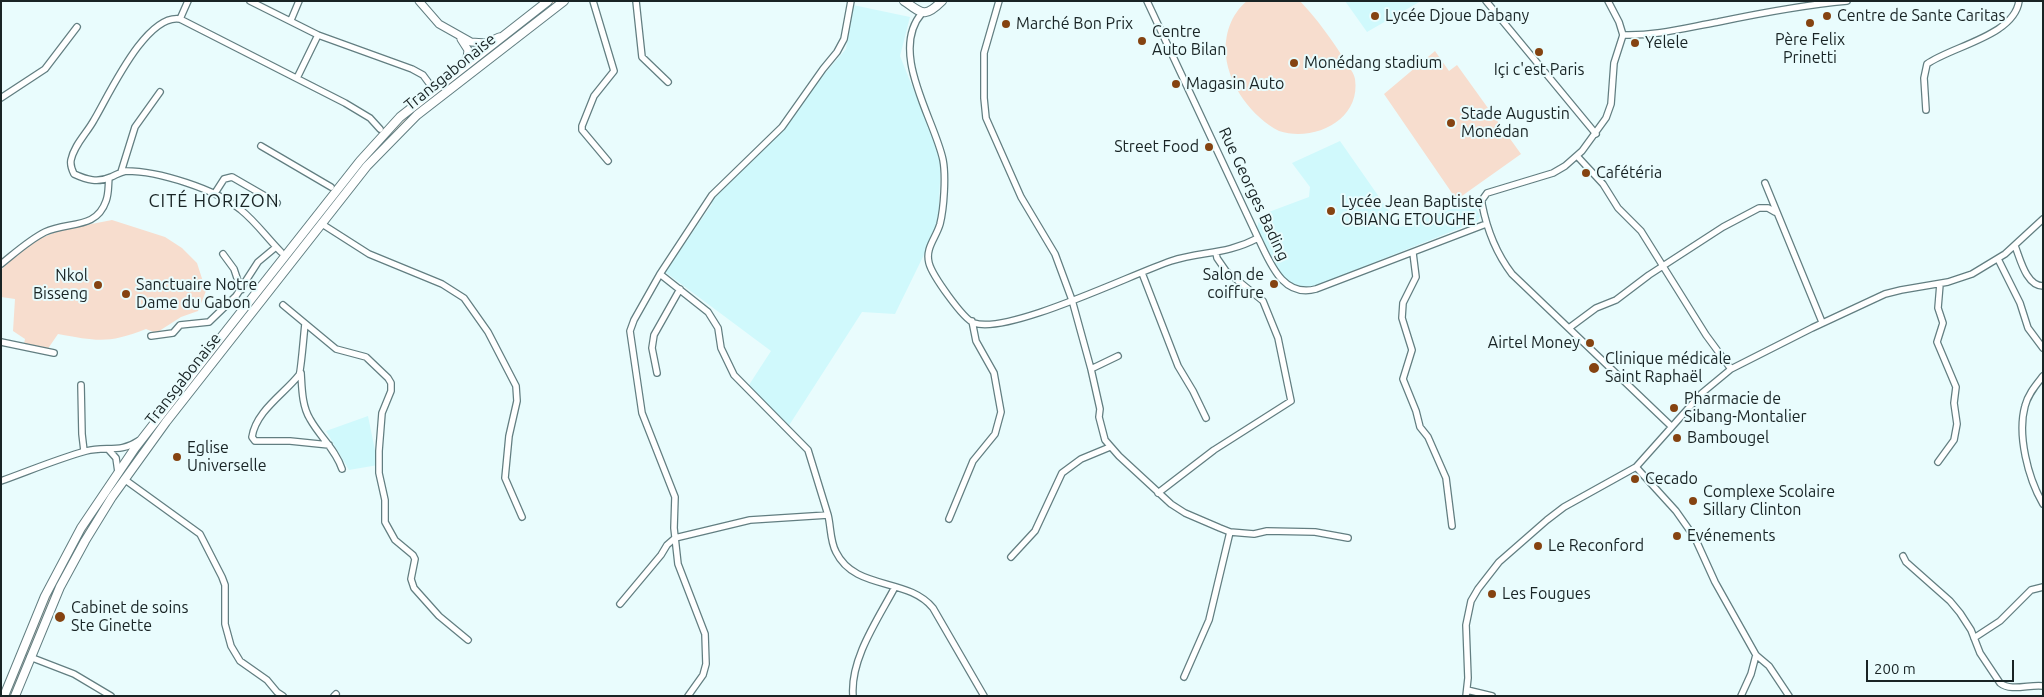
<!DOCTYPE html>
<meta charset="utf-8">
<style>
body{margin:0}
#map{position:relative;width:2044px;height:697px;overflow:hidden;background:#e9fcfd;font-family:Ubuntu,sans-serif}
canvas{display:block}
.frame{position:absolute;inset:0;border:2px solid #192425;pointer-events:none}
.scale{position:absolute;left:1866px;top:660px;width:148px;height:22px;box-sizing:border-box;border:2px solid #192425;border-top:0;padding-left:6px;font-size:15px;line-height:18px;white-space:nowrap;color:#192425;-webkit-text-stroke:4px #e9fcfd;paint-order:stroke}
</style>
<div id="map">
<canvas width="2044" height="697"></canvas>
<div class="frame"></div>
<div class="scale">200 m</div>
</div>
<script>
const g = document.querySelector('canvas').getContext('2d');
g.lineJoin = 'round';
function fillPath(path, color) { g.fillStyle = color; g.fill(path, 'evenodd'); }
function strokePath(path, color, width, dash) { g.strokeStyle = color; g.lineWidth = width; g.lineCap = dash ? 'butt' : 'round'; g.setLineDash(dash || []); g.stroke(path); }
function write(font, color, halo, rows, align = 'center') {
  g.font = font + ' Ubuntu,sans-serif'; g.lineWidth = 4; g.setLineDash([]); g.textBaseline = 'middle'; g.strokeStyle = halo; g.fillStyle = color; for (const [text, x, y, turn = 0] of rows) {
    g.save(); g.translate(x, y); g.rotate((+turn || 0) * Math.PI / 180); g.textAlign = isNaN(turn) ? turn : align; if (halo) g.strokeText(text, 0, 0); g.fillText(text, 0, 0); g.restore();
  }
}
const built = new Path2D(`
 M1345,1H1421L1367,32Z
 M853,5L910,17L900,56L941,158L938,226L895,314L862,312L788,427L747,388L771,351L665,272L712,204L710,202L788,125L820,79L846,49Z
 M1340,141L1400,227L1469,203L1475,206L1480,216L1478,221L1320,284L1312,287L1296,286L1284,278L1276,265L1257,228L1259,221L1258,216L1309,197L1310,187L1292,163Z
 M368,416L378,465L349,470L326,431Z`);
const green = new Path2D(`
 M553,1H558L415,113L365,164L148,440L110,493L64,571L43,616L11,696H8L48,598L88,523L137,450L352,175L413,111Z
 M1247,1H1300C1318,20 1332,40 1346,62C1349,67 1354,73 1355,79C1360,113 1329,134 1298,134C1292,134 1285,133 1279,131C1252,117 1229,86 1226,56C1224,35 1231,14 1247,1Z
 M1435,51L1449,71L1457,65L1521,154L1459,198L1454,196L1384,94Z
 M112,220L165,237L182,248L197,263L206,291L198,311L181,317L156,333L146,329C108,344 97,341 58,334L47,350L24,344L25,339L13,331L15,299L1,297V270L8,262L36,240L61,230Z`);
const minor = new Path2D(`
 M250,1L318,35L412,69L423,75L434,90
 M593,1L614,71L594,96L582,126V130L608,161
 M636,1L642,57L668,82
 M999,1L984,53V98L986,118L1021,197L1055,254L1072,300L1091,369L1100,409L1099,417L1105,440L1119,456L1171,504L1185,513L1220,528L1230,532L1254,534L1267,531L1315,532L1348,538
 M1147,1L1258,238C1270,262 1282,298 1316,289L1486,224
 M1486,1L1596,134
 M1608,1L1619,22L1623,35L1614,63L1611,104L1606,118L1582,151L1565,166L1553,173L1487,193L1482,200V204C1487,230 1496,253 1512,274L1671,426
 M922,13C888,52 935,120 943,160C946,176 944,208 940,224C936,238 925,248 929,263C932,275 963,319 974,323C1008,335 1132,274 1171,261C1202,251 1226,255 1258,238
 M180,19L188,1
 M291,20L299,1
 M1623,35C1656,36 1685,28 1718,22C1761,13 1803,5 1847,1
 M297,78L318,35
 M1,98L45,69L77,27
 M1926,110L1924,78L1927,64C1952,46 2014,36 2019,1
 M261,146L331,187
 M1577,156L1603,184L1618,208L1641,231L1706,335L1731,369
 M121,172L135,127L160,92
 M1765,183L1822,322
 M215,193L224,179L232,177L277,203
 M322,224L369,254L442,284L464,298L488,332L516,386L517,401L509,436L505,478L522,517
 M2015,246C2020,258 2026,286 2043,286
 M281,252C267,238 256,222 241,210C216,189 158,171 126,171C120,172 116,175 111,177C98,183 87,180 74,174C72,170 70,165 71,160C74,145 87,133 94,120C109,95 146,13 180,19L345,103L370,118L380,129
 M1413,253L1416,277L1403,303L1402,318L1412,350L1403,379L1416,411L1420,427L1428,437L1446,478L1452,526
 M223,254L234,269L241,290
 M1998,259L2020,303L2028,328L2043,348
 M1,264C15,253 29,240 45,232C68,221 96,230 106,201C109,193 108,186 109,178
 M1142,273L1178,366L1193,391L1206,418
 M660,274L708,312L718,328L721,348L734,375L808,450L828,515
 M283,305L336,349L366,357L388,378L391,383V391L382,413L379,451V473L385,500V522L395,540L413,555L415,559L411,579L414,588L439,616L468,640
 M305,324C304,332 301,372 299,375C284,394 256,411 252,437L255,441H290L329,445
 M1569,328L1596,308L1616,300L1649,275L1723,227L1759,208H1768L1775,212
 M151,336L173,333L180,325L209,322L236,296L258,262L276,247
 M1,342L54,353
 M1091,369L1118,356
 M301,373C302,389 302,406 310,419C320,437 336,450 342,469
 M657,373L652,348L654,335L680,289
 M2043,376C2036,385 2028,394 2025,406C2017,435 2028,478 2043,504
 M81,385L82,434L84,451
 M108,449L116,458L118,472
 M1938,462L1954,440L1957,424L1954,403L1956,387L1937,342L1943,323L1938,308L1940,284
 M1636,467L1676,511L1695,538L1715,582L1756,655L1769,666L1789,696
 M124,479L200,534L222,577L225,585V624L231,646L240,661L267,680L277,692L283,696
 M1,481C29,471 57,459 86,451C105,446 121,453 138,441
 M1158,493L1214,450L1291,401L1278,338L1263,301L1226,271L1217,258L1216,253
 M949,519L973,461L995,434L1001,412L994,373L976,341L972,321
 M1903,556L1906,562L1950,601L1960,613L1971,630L1980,653L2000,683C2011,692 2030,684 2043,686
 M1011,557L1035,531L1062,473L1081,459L1110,447
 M620,604L661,555L667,545L675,538L750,520L828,515C831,527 830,541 836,552C855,591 908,577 933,608L984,696
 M1974,638L2000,621L2031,590L2043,587
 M30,657L74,674L111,696
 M1184,677L1209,620L1230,532
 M1467,690L1492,696
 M334,696L336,694
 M688,696L703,675L706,664L705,634L678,564L674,528L675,497L642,413L630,331L634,320L660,274L712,195L782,127L823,69L837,52L844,39L851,1
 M853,696C850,659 878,619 895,587
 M1466,696L1468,678L1466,625L1471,601L1478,589L1499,562L1547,520L1564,507L1636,467L1702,393L1731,369L1812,328L1885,294L1901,290L1948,282L1972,274L2005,254L2043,219
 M1741,696L1751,674L1756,655`);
const major = new Path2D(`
 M419,1L439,24L471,42L486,43L499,37
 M460,69L467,58L468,50L461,39`);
const highway = new Path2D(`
 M904,1C922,13 924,19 942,1
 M4,696L45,596L81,528L135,448L219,340L360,161L400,117L548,1
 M15,696L60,587L85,541L112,497L166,422L367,166L417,115L564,1`);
const markers = [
 [1375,16,5,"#854311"],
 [1827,16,5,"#854311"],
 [1810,23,5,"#854311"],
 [1006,24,5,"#854311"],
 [1142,41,5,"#854311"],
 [1635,43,5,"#854311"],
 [1539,52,5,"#854311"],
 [1294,63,5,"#854311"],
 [1176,84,5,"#854311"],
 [1451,123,5,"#854311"],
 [1209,147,5,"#854311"],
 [1586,173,5,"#854311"],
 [1331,211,5,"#854311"],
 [1274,284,5,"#854311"],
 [98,285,5,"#854311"],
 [126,294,5,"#854311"],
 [1590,343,5,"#854311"],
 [1594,368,6,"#854311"],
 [1674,408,5,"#854311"],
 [1677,438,5,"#854311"],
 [177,457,5,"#854311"],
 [1635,479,5,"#854311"],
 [1693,501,5,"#854311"],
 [1677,536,5,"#854311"],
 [1538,546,5,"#854311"],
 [1492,594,5,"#854311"],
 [60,617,6,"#854311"]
];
const poiNames = [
 ["Lycée Djoue Dabany",1385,16],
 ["Centre de Sante Caritas",1837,16],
 ["Marché Bon Prix",1016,24],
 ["Centre",1152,32],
 ["Auto Bilan",1152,50],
 ["Père Felix",1810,40,"center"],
 ["Prinetti",1810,58,"center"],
 ["Yelele",1645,43],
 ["Monédang stadium",1304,63],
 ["Içi c'est Paris",1539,70,"center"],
 ["Magasin Auto",1186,84],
 ["Stade Augustin",1461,114],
 ["Monédan",1461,132],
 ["Street Food",1199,147,"right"],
 ["Cafétéria",1596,173],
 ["Lycée Jean Baptiste",1341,202],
 ["OBIANG ETOUGHE",1341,220],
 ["Salon de",1264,275,"right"],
 ["coiffure",1264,293,"right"],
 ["Nkol",88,276,"right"],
 ["Bisseng",88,294,"right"],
 ["Sanctuaire Notre",136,285],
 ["Dame du Gabon",136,303],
 ["Airtel Money",1580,343,"right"],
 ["Clinique médicale",1605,359],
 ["Saint Raphaël",1605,377],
 ["Pharmacie de",1684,399],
 ["Sibang-Montalier",1684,417],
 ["Bambougel",1687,438],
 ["Eglise",187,448],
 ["Universelle",187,466],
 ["Cecado",1645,479],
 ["Complexe Scolaire",1703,492],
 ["Sillary Clinton",1703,510],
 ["Evénements",1687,536],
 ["Le Reconford",1548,546],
 ["Les Fougues",1502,594],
 ["Cabinet de soins",71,608],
 ["Ste Ginette",71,626]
];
const streetNames = [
 ["Transgabonaise",450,72,-39],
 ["Rue Georges Bading",1254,194,65],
 ["Transgabonaise",183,379,-52]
];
const neighbourhoodNames = [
 ["CITÉ HORIZON",214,201]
];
fillPath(built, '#d0f9fc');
fillPath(green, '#f7ddce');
strokePath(minor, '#627e81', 8);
strokePath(major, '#627e81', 9);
strokePath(highway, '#627e81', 10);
strokePath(minor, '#fff', 5.5);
strokePath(major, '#fff', 7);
strokePath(highway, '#fff', 8);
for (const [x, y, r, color] of markers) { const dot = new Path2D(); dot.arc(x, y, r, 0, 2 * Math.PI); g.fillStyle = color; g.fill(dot); strokePath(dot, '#e9fcfd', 2); }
write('16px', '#192425', '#e9fcfd', poiNames, 'left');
write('16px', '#192425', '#e9fcfd', streetNames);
g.letterSpacing = '1px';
write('18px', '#192425', '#e9fcfd', neighbourhoodNames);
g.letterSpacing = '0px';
</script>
